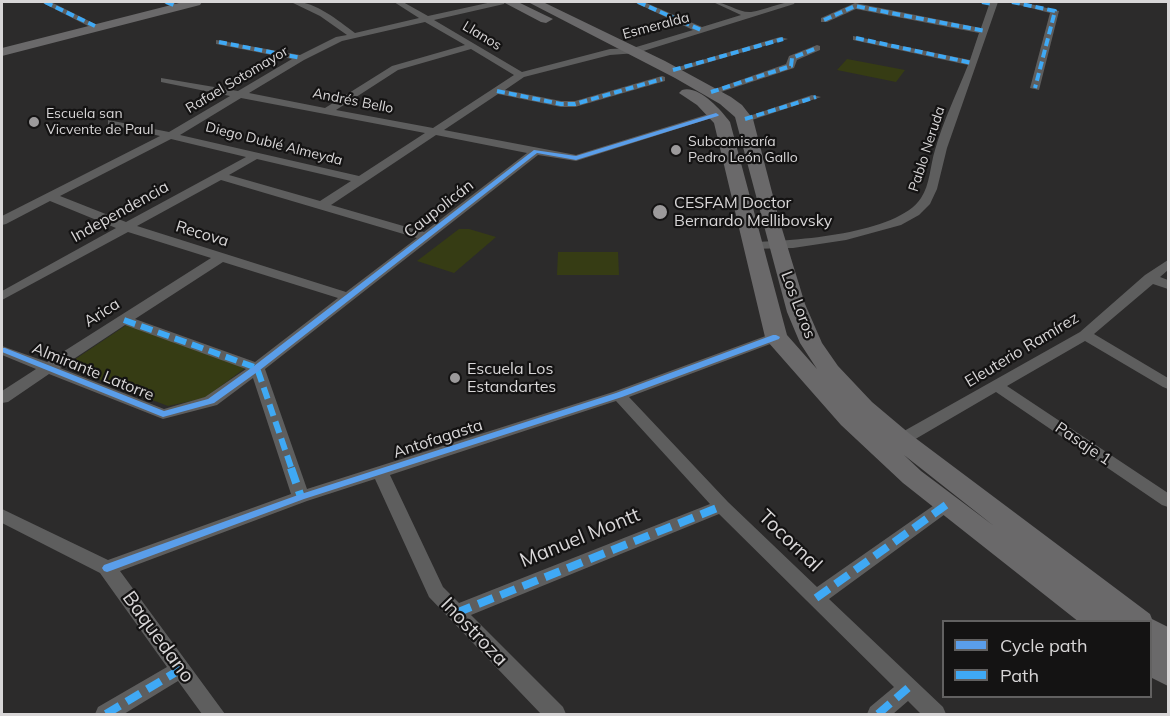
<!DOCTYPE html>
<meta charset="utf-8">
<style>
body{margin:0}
#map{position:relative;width:1170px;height:716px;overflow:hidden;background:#2c2b2b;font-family:Mulish,sans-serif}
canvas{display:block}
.frame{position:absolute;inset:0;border:3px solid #d8d6d7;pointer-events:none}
.legend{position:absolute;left:942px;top:620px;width:210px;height:78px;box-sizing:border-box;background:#141313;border:2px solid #626161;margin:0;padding:8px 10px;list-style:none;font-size:18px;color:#d8d6d7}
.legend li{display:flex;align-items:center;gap:12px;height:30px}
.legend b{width:30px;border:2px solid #626161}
</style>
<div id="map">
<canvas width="1170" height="716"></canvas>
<div class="frame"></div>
<ul class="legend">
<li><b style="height:8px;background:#5a9eea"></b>Cycle path</li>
<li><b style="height:8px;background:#3fa9f5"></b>Path</li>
</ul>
</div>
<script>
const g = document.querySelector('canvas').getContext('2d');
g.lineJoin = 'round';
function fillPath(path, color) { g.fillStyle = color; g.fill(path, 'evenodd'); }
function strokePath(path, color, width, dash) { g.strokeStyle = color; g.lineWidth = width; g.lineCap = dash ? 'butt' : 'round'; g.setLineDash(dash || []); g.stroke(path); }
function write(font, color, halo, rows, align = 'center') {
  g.font = font + ' Mulish,sans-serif'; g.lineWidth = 4.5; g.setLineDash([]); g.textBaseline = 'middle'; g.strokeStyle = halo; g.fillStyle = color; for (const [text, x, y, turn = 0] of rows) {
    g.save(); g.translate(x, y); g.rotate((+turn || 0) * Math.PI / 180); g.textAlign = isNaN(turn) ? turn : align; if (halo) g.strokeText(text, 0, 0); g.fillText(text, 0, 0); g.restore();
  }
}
const green = new Path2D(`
 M847,59L905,70L896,82L837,70Z
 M459,229H469L496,237L454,273L417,261Z
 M558,252H618L619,275H557Z
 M128,324L245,368L205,398L168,406L68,368V364Z`);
const street = new Path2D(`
 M41,2H51L99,26L92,28Z
 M162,2H172L180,6L176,9Z
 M291,2C314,0 337,20 355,33L419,18L394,2H403L428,16L492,2H505L504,4L434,20L522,72L610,49L633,48L693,30L634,2H644L702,27L741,15L713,2C726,2 739,13 751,12C766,10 779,2 795,2L794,4L637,53L610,55L524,77L505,90L561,101H575L662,76L665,77V81L575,107H561L498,94L444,130L576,155L712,113L721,115L576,161L538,155L265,369L307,489L613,392L771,334H781L783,337L781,340L629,397L728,502L817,587L940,501L946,499L952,501L955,505L952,509L829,599L943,707L946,714H921L908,701L893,714H867L870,707L894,687L719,514L471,615L563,707L566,714H541L429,597L375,479L307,501L120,571L225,714H202L178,681L124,714H95L98,707L167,667L100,573L2,523V509L108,560L291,494L253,378L217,405L163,419L49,374L8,402L2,403V391L36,369L2,355V346L47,362L211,258L128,232L2,300V291L116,228L50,201L6,224L2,225V216L160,136L108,124V120L169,132L230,96L161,82V78L238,91L292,59L216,44V40L300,55L336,37L347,35L320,16ZM425,22L465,45L392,66L325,108L249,93L304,60L342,41ZM471,49L514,75L433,128L336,110L398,70ZM241,98L425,133L359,176L180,135ZM436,135L527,153L424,232L331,205ZM171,139L246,157L126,222L60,196ZM257,159L351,181L320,201L229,175ZM221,180L417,238L346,292L137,226ZM223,262L338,298L255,362L135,319ZM125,325L246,369L205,397L164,409L60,368ZM616,401L710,504L459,603L443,587L390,475Z
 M990,2H998L947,148L937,189L930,204L919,215L901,225L846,240L793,248L748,249L747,246L748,243L753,242C793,241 898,234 921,198C930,185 930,166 935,150C943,121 957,93 968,65L853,40V36L970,60L979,33L856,9L827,22H821V18L855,3L981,28Z
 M1008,2H1022L1059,11L1039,90L1030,88L1050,13Z
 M780,37L788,39L676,72L668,70Z
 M817,45L820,46V50L797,60L794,68L715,94L706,92L786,64L789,56Z
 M812,95L821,97L749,121L740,119Z
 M1168,260V270L1160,277L1168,280V289L1153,284L1094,334L1168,378V389L1163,387L1085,341L1007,386L1168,493V507L1162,505L996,392L900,448H888L886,444L888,440L1080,332L1145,275Z`);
const secondary = new Path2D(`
 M183,2H202L200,5L2,56V48Z
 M503,2H518L553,19L546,23L541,22Z
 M528,2H543L665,61L731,97L742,105L753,119L779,219L805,304L822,343L838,366L872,402L910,434L1150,614L1152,619L1168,627V686L1150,677V622H1079L903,483L841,425L768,342L765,337L714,123L697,105L679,93L682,90C699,85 720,109 730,122L787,335L817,369L800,343L787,312L735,117L720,104L675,78ZM904,455L994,526L921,471Z`);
const quietFar2 = new Path2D(`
 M45,2L95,26
 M166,2L176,6
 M638,2L701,30
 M982,2L993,4
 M1012,2L1055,11L1035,88
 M824,20L855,6L985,31
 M856,38L972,63
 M219,42L301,58
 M673,70L783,39
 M497,91L561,104H575L662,79
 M711,92L791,66L792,58L817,48
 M745,119L816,97`);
const quietFar1 = new Path2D(`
 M124,320L257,368L292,470`);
const quiet = new Path2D(`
 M291,468L301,497
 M816,598L946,505
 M456,613L722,506
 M106,714L181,669
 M878,714L908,688`);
const cycleway = new Path2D(`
 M716,113L719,115L718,116L576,160L537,153L260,370L214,403L163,417L2,352V348H5L164,411L208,399L254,366L534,150L576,156Z
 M773,335H776L780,337L779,339L622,397L304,499L110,571L107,572L104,571L102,568L104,565L298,495L616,393Z`);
const markers = [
 [34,122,6,"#9c9a9b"],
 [676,150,6,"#9c9a9b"],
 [660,212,8,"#9c9a9b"],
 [455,378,6,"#9c9a9b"]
];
const farStreetnames = [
 ["Esmeralda",656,26,-15],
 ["Llanos",482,36,31],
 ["Rafael Sotomayor",237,80,-31],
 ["Andrés Bello",353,101,11],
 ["Diego Dublé Almeyda",274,144,14],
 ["Pablo Neruda",927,149,-72]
];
const farPoinames = [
 ["Escuela san",46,114],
 ["Vicvente de Paul",46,130],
 ["Subcomisaría",688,142],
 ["Pedro León Gallo",688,158]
];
const poiNames = [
 ["CESFAM Doctor",674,203],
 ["Bernardo Mellibovsky",674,221],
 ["Escuela Los",467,369],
 ["Estandartes",467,387]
];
const streetNames = [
 ["Caupolicán",439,209,-38],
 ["Independencia",120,212,-29],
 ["Recova",202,234,17],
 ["Los Loros",798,305,69],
 ["Arica",102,313,-33],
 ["Eleuterio Ramírez",1022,350,-31],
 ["Almirante Latorre",93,372,22],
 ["Antofagasta",438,439,-18],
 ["Pasaje 1",1083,444,34]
];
const nearStreetnames = [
 ["Manuel Montt",580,538,-22],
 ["Tocornal",790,541,44],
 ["Inostroza",474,632,46],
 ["Baquedano",158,637,54]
];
fillPath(green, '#363c14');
fillPath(street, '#5e5e5e');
fillPath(secondary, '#6a696a');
strokePath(quietFar2, '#3fa9f5', 4, [8, 4]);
strokePath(quietFar1, '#3fa9f5', 6, [12, 6]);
strokePath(quiet, '#3fa9f5', 8, [16, 8]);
fillPath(cycleway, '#5a9eea');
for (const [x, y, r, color] of markers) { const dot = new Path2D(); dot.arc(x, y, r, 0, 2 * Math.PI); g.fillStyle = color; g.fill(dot); strokePath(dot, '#141313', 2); }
write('14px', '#d8d6d7', '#141313', farStreetnames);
write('14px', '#d8d6d7', '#141313', farPoinames, 'left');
write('16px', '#d8d6d7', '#141313', poiNames, 'left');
write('16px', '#d8d6d7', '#141313', streetNames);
write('20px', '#d8d6d7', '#141313', nearStreetnames);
</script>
